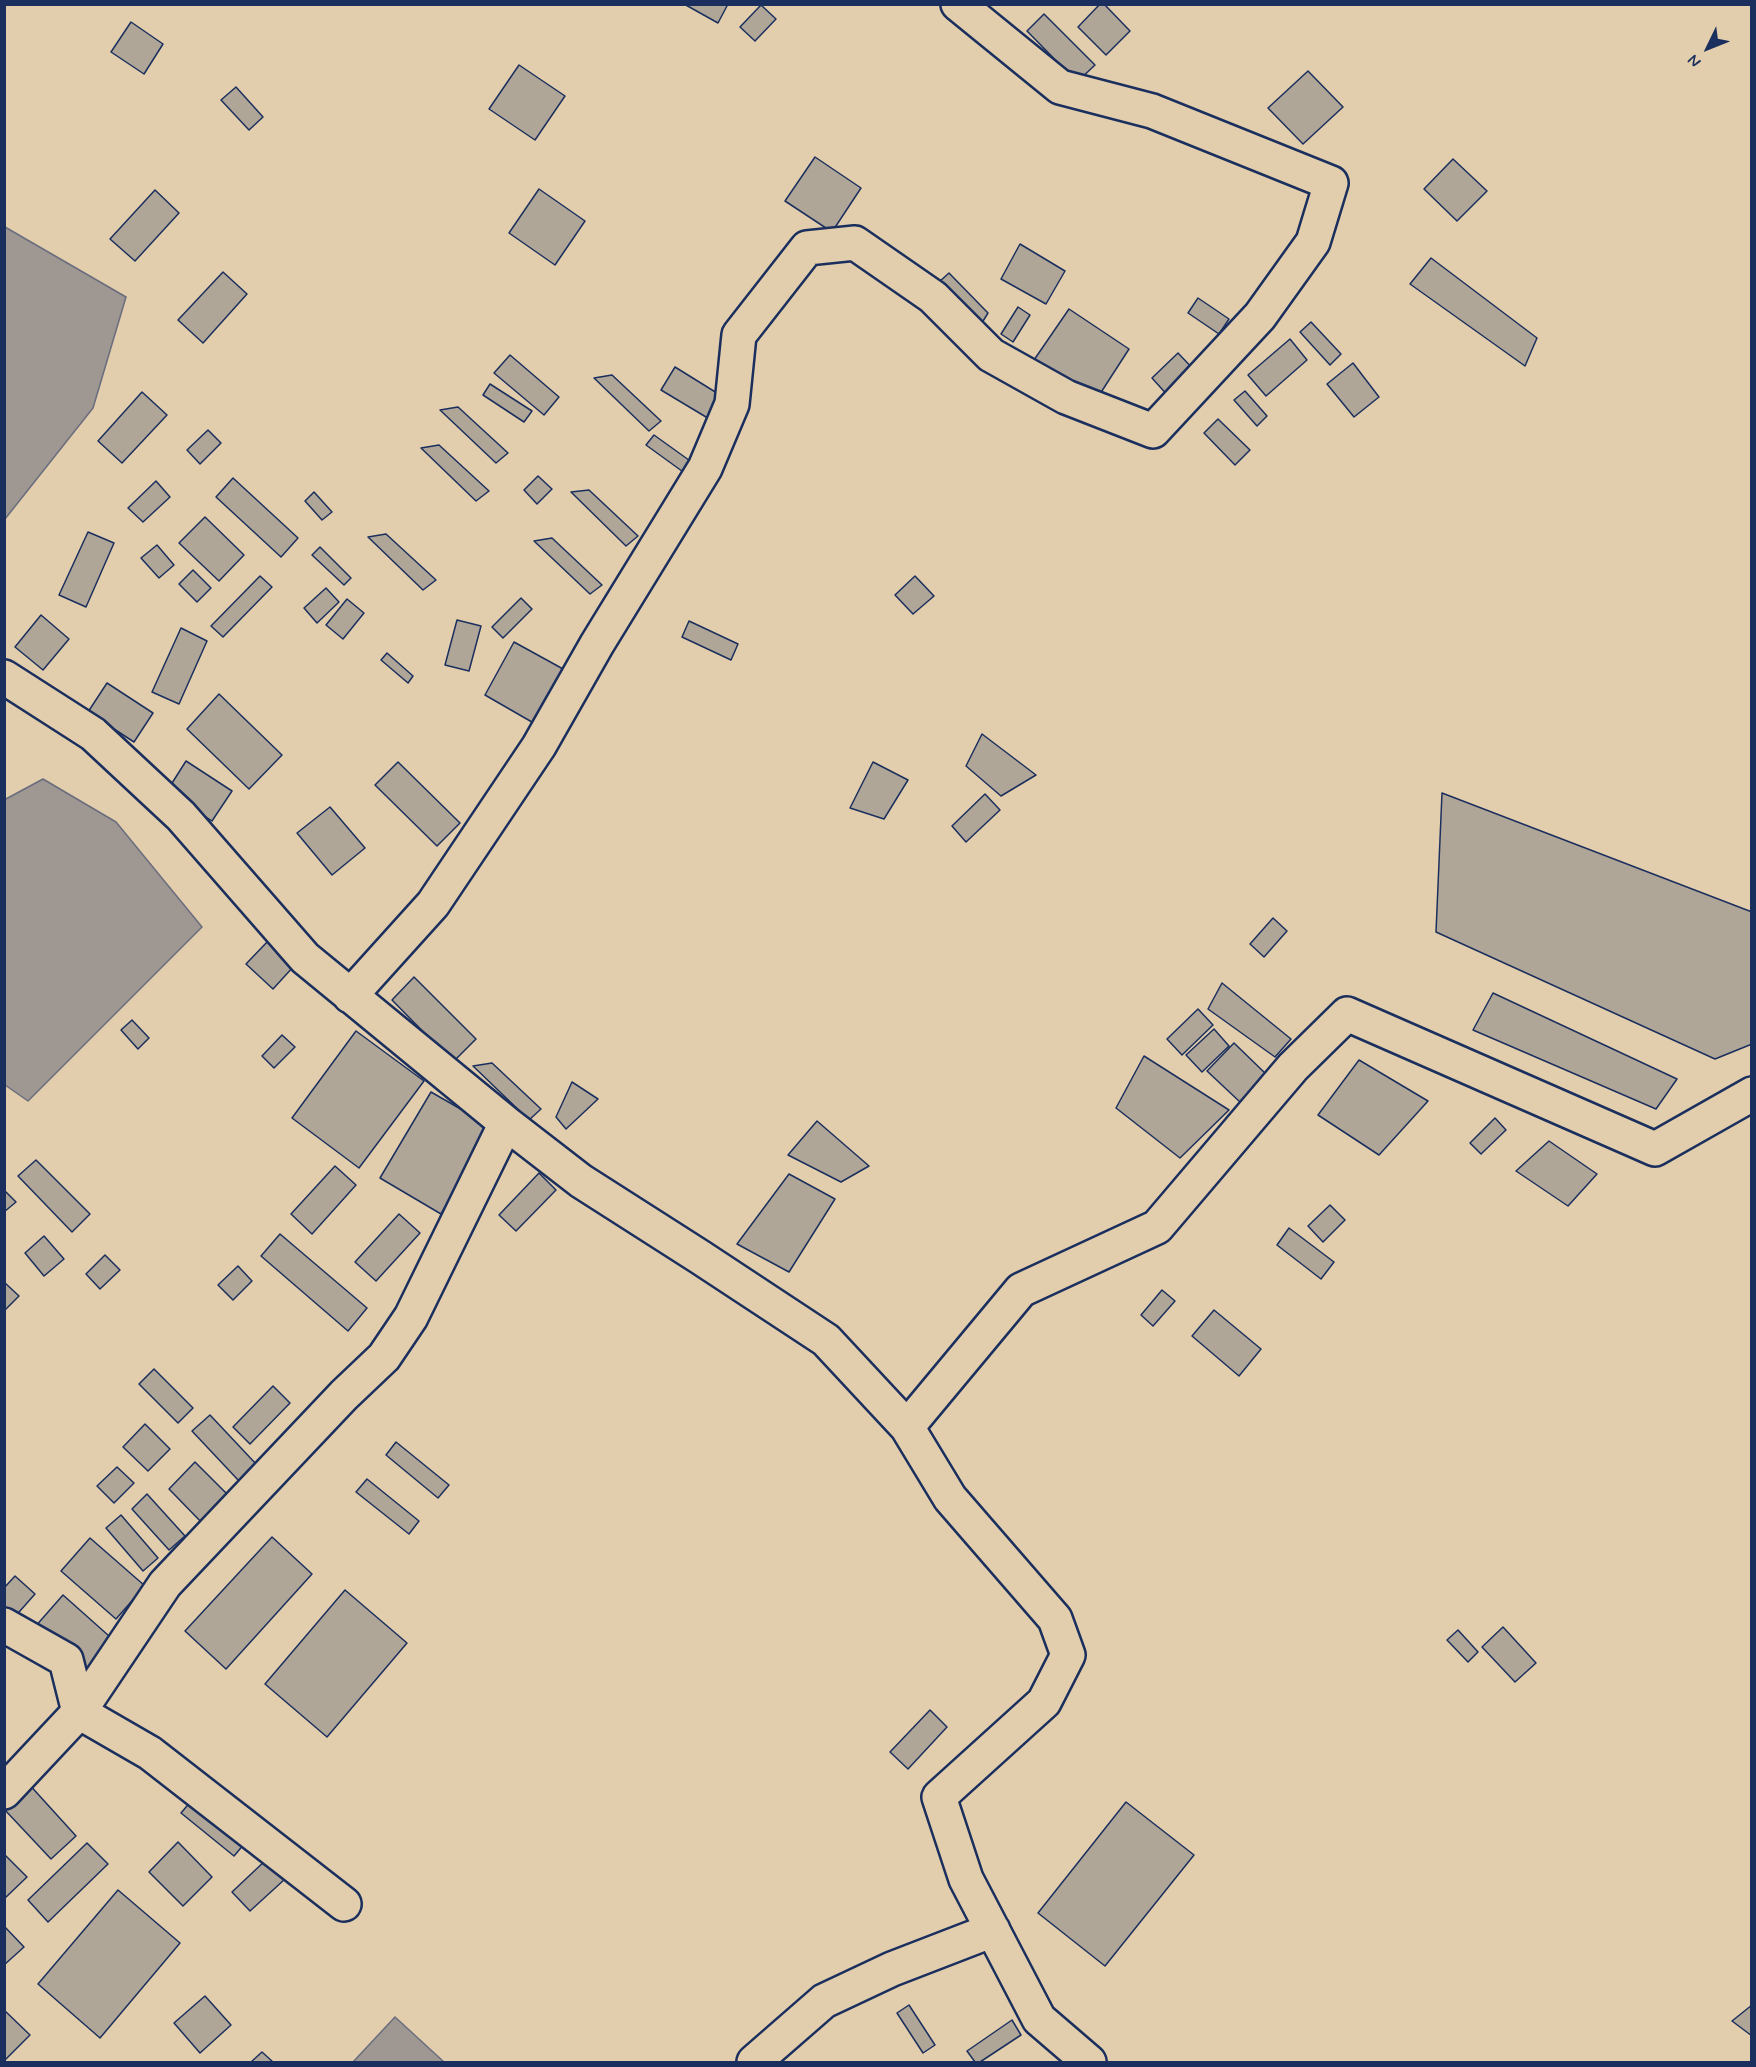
<!DOCTYPE html>
<style>
body{margin:0}
#map{position:relative;width:1756px;height:2067px;overflow:hidden;background:#e2ceac;font-family:Mynerve,sans-serif}
canvas{display:block}
.frame{position:absolute;inset:0;border:6px solid #1b2f5e;pointer-events:none}
.north{position:absolute;left:1678px;top:18px;width:60px;height:60px;-webkit-text-stroke:4px #e2ceac;paint-order:stroke;rotate:227deg;font-size:16px;font-weight:700;line-height:24px;text-align:center;color:#1b2f5e}
.north::after{content:'';display:block;margin:auto;width:21px;height:27px;background:#1b2f5e;clip-path:polygon(50% 0,100% 100%,50% 72%,0 100%)}
</style>
<div id="map">
<canvas width="1756" height="2067"></canvas>
<div class="frame"></div>
<div class="north">N</div>
</div>
<script>
const g = document.querySelector('canvas').getContext('2d');
g.lineJoin = 'round';
function fillPath(path, color) { g.fillStyle = color; g.fill(path, 'evenodd'); }
function strokePath(path, color, width, dash) { g.strokeStyle = color; g.lineWidth = width; g.lineCap = dash ? 'butt' : 'round'; g.setLineDash(dash || []); g.stroke(path); }
const water = new Path2D(`
 M5,227L126,297L93,408L5,519Z
 M43,779L116,822L202,927L28,1101L5,1085L4,800Z
 M395,2017L444,2062H353Z`);
const building = new Path2D(`
 M684,4H728L718,23Z
 M1100,4H1104L1130,31L1106,55L1078,27Z
 M761,5L776,19L755,41L740,27Z
 M1044,14L1095,65L1077,82L1027,31Z
 M131,22L163,44L144,74L111,52Z
 M519,65L565,96L535,140L489,109Z
 M1308,71L1343,107L1303,144L1268,108Z
 M236,87L263,117L249,130L221,100Z
 M815,157L861,188L832,232L785,201Z
 M1453,159L1487,191L1457,221L1424,189Z
 M539,189L585,221L555,265L509,233Z
 M155,190L179,213L135,261L110,239Z
 M1020,244L1065,271L1046,304L1001,279Z
 M1431,258L1537,338L1525,366L1410,284Z
 M223,272L247,294L203,343L178,320Z
 M949,273L988,313L980,326L939,282Z
 M1198,298L1229,319L1219,334L1188,313Z
 M1018,307L1030,315L1013,342L1001,334Z
 M1069,309L1129,349L1098,397L1034,360Z
 M1311,322L1341,354L1330,365L1300,332Z
 M1290,339L1307,360L1266,396L1248,375Z
 M1178,353L1197,373L1170,398L1152,378Z
 M510,355L559,397L544,415L494,373Z
 M1353,363L1379,397L1354,417L1327,384Z
 M675,367L725,398L711,420L661,390Z
 M612,375L661,421L649,431L594,378Z
 M490,384L532,411L524,422L483,395Z
 M1245,391L1267,416L1257,426L1234,400Z
 M142,392L167,415L122,463L98,441Z
 M458,407L508,453L496,463L440,410Z
 M1218,419L1250,450L1235,465L1204,433Z
 M208,430L221,443L200,464L187,450Z
 M654,435L693,463L686,474L646,445Z
 M439,445L489,491L476,501L421,448Z
 M538,476L552,489L537,504L524,490Z
 M233,478L298,538L281,557L216,497Z
 M156,481L170,497L143,522L128,508Z
 M589,490L638,536L626,546L571,492Z
 M314,492L332,512L322,520L305,501Z
 M205,517L244,555L219,581L179,543Z
 M88,532L114,543L86,607L59,595Z
 M386,534L436,580L423,590L368,537Z
 M552,538L602,585L590,594L534,541Z
 M157,545L174,565L159,578L141,558Z
 M320,547L351,578L344,585L312,555Z
 M193,570L211,588L197,602L179,584Z
 M260,576L272,587L223,637L211,626Z
 M915,576L934,596L913,614L895,595Z
 M326,588L339,602L317,623L304,608Z
 M521,598L532,609L503,638L492,627Z
 M347,599L364,613L343,639L326,625Z
 M41,615L69,639L43,670L15,647Z
 M457,620L481,626L469,671L445,665Z
 M689,621L738,644L731,660L682,637Z
 M181,628L207,641L179,704L152,692Z
 M514,642L574,675L544,729L485,695Z
 M387,653L413,676L408,683L381,660Z
 M107,683L153,713L134,742L88,712Z
 M219,694L282,755L249,789L187,729Z
 M982,734L1036,775L1001,796L966,766Z
 M186,761L232,791L212,821L167,791Z
 M398,762L460,823L437,846L375,785Z
 M873,762L908,780L884,819L850,808Z
 M1442,793L1752,912V1044L1715,1059L1436,932Z
 M985,794L1000,810L966,842L952,826Z
 M330,807L365,848L332,875L297,833Z
 M1273,918L1287,931L1264,957L1250,944Z
 M268,941L294,966L273,989L246,964Z
 M414,977L476,1039L453,1062L392,1000Z
 M1222,983L1291,1039L1275,1057L1208,1009Z
 M1493,993L1677,1079L1656,1109L1473,1030Z
 M1198,1009L1213,1025L1182,1055L1167,1039Z
 M132,1020L149,1038L138,1049L121,1030Z
 M1214,1029L1229,1046L1202,1072L1186,1055Z
 M356,1031L424,1081L359,1168L292,1118Z
 M282,1035L295,1047L274,1068L262,1056Z
 M1234,1043L1267,1075L1240,1102L1207,1071Z
 M1144,1056L1229,1110L1180,1158L1116,1108Z
 M1359,1060L1428,1101L1379,1155L1318,1115Z
 M492,1063L541,1109L529,1120L473,1066Z
 M572,1082L598,1099L566,1129L556,1117Z
 M431,1092L492,1127L441,1214L380,1178Z
 M1495,1118L1506,1130L1481,1154L1470,1143Z
 M817,1121L869,1166L841,1182L788,1155Z
 M1549,1141L1597,1174L1568,1206L1516,1171Z
 M36,1160L90,1214L72,1232L18,1176Z
 M335,1166L356,1185L312,1234L291,1214Z
 M539,1173L556,1190L516,1231L499,1215Z
 M789,1174L835,1199L789,1272L737,1244Z
 M4,1190L16,1202L4,1212Z
 M1330,1205L1345,1220L1323,1242L1308,1226Z
 M399,1214L420,1233L376,1281L355,1262Z
 M1289,1228L1334,1262L1321,1279L1277,1245Z
 M280,1234L367,1308L348,1331L261,1256Z
 M44,1236L64,1259L44,1276L25,1253Z
 M105,1255L120,1270L100,1289L86,1274Z
 M238,1266L252,1281L233,1300L218,1285Z
 M4,1282L19,1296L4,1311Z
 M1162,1290L1175,1301L1153,1326L1141,1315Z
 M1214,1310L1261,1349L1239,1376L1192,1336Z
 M154,1369L193,1408L178,1423L139,1384Z
 M273,1386L290,1403L250,1444L233,1427Z
 M210,1415L257,1465L239,1481L192,1431Z
 M145,1424L170,1449L148,1471L123,1447Z
 M396,1442L449,1485L438,1498L386,1455Z
 M195,1462L233,1500L206,1527L169,1489Z
 M117,1467L134,1483L114,1503L97,1486Z
 M367,1479L419,1521L409,1534L356,1492Z
 M147,1494L185,1536L169,1550L132,1509Z
 M121,1515L158,1558L143,1571L106,1528Z
 M272,1537L312,1574L226,1669L185,1631Z
 M90,1538L145,1586L116,1619L61,1571Z
 M15,1576L35,1594L12,1620L4,1614V1588Z
 M345,1590L407,1643L327,1737L265,1684Z
 M63,1595L118,1644L89,1677L34,1628Z
 M1503,1627L1536,1663L1515,1682L1482,1647Z
 M1458,1630L1478,1652L1468,1662L1447,1640Z
 M930,1710L947,1727L908,1769L890,1752Z
 M27,1782L76,1836L51,1859L4,1809V1802Z
 M192,1800L245,1843L234,1856L181,1813Z
 M1126,1802L1194,1855L1105,1966L1038,1913Z
 M178,1842L212,1877L183,1906L149,1872Z
 M87,1843L108,1864L48,1922L28,1900Z
 M4,1854L27,1877L4,1899Z
 M267,1859L285,1879L250,1911L232,1892Z
 M118,1890L180,1943L100,2038L38,1984Z
 M4,1926L24,1947L4,1965Z
 M205,1996L231,2025L200,2053L174,2023Z
 M909,2005L935,2045L923,2053L897,2013Z
 M1752,2005V2036L1732,2021Z
 M4,2010L30,2035L4,2061Z
 M1012,2020L1021,2035L980,2062H975L967,2051Z
 M262,2052L273,2062H251Z`);
const street = new Path2D(`
 M4,677L93,734L181,816L305,958L506,1123L581,1181L700,1257L826,1340L907,1427L950,1498L1055,1619L1068,1655L1044,1702L939,1797L966,1879L1039,2019L1089,2062
 M350,996L433,904L539,746L597,644L705,468L732,404L739,335L807,248L855,243L933,297L991,355L1066,397L1153,431L1260,316L1313,242L1331,183L1152,111L1060,87L958,4
 M907,1427L1021,1290L1157,1227L1293,1067L1347,1014L1655,1149L1752,1094
 M4,1625L66,1660L79,1712L150,1753L344,1904
 M4,1792L79,1712L165,1584L344,1395L384,1357L411,1317L506,1123
 M754,2062L824,2001L892,1969L993,1930`);
fillPath(water, '#9e9792');
strokePath(water, '#6a6d7d', 1.5);
fillPath(building, '#b0a698');
strokePath(building, '#1b2f5e', 1.5);
strokePath(street, '#1b2f5e', 38);
strokePath(street, '#e2ceac', 33);
</script>
